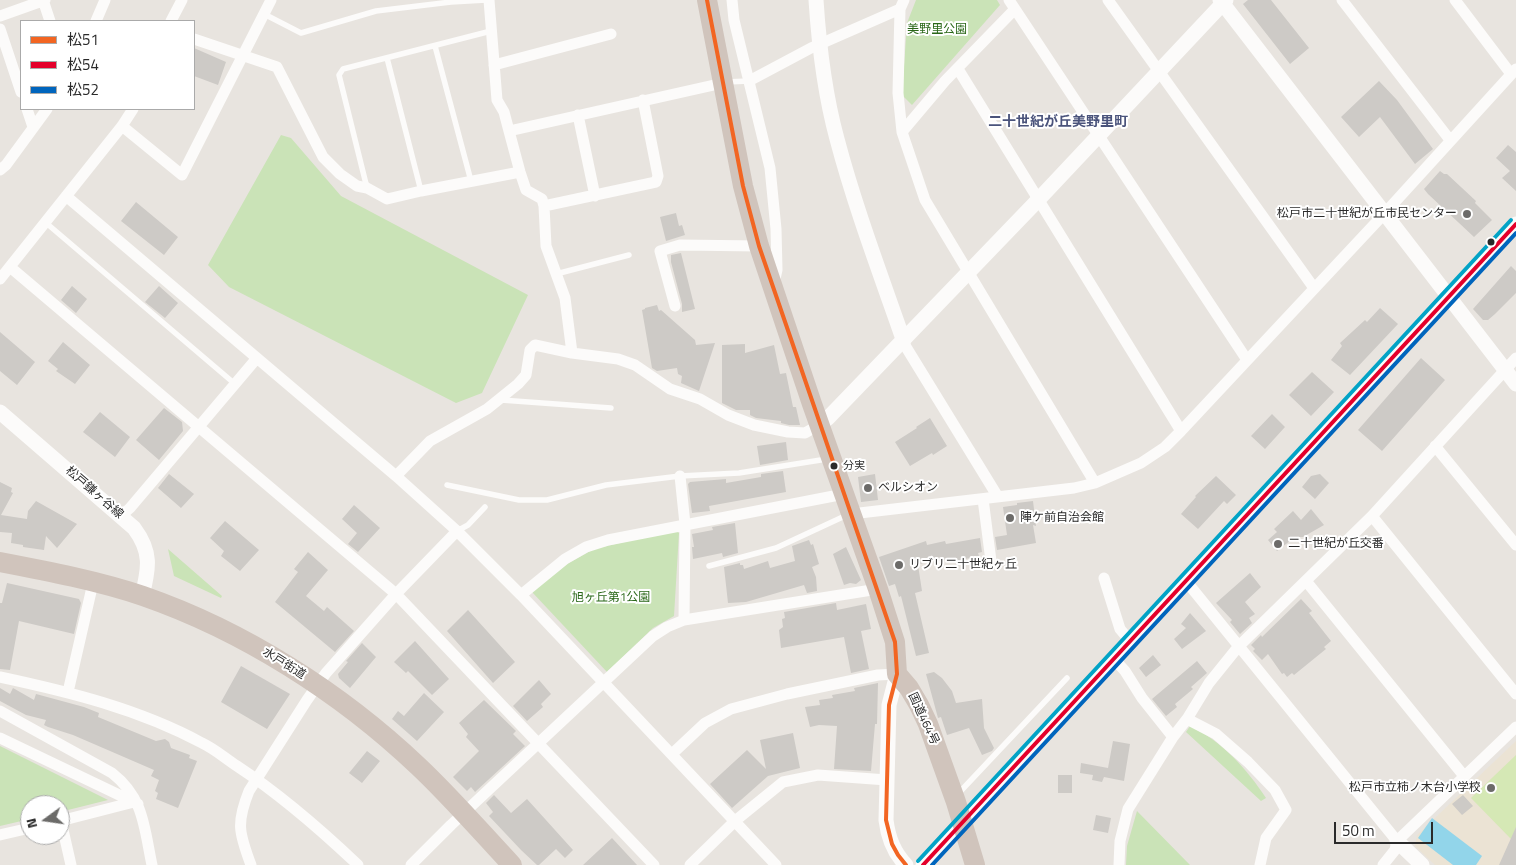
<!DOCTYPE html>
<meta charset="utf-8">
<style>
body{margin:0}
#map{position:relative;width:1516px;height:865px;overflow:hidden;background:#e8e4df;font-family:"Titillium Web","Noto Sans JP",sans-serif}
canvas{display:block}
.legend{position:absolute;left:20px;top:20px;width:175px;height:90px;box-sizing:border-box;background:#fff;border:1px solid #aaa;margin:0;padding:6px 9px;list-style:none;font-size:15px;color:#2a2a2a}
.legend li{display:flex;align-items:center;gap:10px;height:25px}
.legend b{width:25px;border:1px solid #aaa}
.north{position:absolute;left:20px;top:795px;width:50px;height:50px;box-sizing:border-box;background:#fff;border:1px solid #aaa;border-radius:50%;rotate:256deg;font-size:14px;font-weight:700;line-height:20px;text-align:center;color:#2a2a2a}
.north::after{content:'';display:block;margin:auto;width:18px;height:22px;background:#6c6b69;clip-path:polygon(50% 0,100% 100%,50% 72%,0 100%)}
.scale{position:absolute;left:1334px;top:822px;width:99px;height:22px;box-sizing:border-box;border:2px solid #2a2a2a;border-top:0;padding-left:6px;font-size:15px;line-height:18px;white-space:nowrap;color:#2a2a2a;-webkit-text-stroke:4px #fff;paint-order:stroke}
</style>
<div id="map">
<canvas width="1516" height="865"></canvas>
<ul class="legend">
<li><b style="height:6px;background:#f26522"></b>松51</li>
<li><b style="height:6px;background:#e4002b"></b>松54</li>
<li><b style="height:6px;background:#0065bd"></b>松52</li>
</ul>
<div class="north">N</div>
<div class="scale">50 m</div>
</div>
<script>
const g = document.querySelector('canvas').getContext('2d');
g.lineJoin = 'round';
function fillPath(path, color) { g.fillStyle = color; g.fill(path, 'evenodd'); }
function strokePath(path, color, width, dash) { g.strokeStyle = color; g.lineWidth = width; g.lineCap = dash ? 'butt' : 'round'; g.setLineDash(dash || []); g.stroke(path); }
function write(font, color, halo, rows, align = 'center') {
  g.font = font + ' "Titillium Web","Noto Sans JP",sans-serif'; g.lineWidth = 4; g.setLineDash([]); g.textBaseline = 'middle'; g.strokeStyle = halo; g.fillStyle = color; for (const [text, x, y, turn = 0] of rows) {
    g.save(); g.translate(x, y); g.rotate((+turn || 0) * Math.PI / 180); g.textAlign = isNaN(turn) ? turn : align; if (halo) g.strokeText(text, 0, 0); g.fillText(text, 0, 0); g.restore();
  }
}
const education = new Path2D(`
 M1516,741V865H1435L1415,846L1417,835Z`);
const green = new Path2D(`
 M916,0H997L1000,5L912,105L902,95L907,23Z
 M281,135L291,138L341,196L528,295L482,393L456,403L229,287L208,265Z
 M675,530L679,533L674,616L653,628L607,672L532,592L567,564L594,549Z
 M168,549L222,596L221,598L174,576Z
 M1190,726C1222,741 1247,769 1266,798L1261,801L1186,732Z
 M0,746L108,800L60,812V805H30V819L0,826Z
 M1137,811L1190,865H1126L1127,846Z`);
const pitch = new Path2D(`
 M1516,755V839H1511L1471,798Z`);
const water = new Path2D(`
 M1432,818L1482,856L1476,865H1453L1418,838Z`);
const building = new Path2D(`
 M1248,0H1271L1309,48L1290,64L1243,4Z
 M194,48L226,62L218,85L194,76Z
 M1379,81L1397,100L1433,149L1415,164L1380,117L1359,137L1341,117Z
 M1508,145L1516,152V191L1502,178L1510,171L1496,158Z
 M1440,171L1444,174H1447L1476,201L1475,203L1492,220L1474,237L1428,194L1424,189Z
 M136,202L178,237L164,255L121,221Z
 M676,213L679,226L682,225L685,235L666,241L660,217Z
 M681,253L695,309L682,312V304L671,262V255Z
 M1511,266L1516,271V293L1495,314L1488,320H1483L1473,309Z
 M72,286L87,299L76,313L61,300Z
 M159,286L178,303L165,318L145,302Z
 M657,305L659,311L661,310L695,340L696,345L715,343L699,391L681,383L682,376L678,374L677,368L657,371L652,368L642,310L645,309V308Z
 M1380,308L1398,324L1350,375L1331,360L1342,346L1340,343L1365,320L1367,322Z
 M0,332L35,362L17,385L0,371Z
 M63,342L90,365L75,384L56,371L58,369L48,361Z
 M745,344V353L774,345L780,374L786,373L793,407H796L800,425H789L781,423V421L756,418L750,415V410H736L722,403V345Z
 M1421,358L1445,380L1382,451L1358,430Z
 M1312,372L1334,392L1311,416L1289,395Z
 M164,408L182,422L183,431L159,460L136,440Z
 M100,412L130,437L115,457L83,432Z
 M1272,414L1285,427L1265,449L1251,436Z
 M930,418L947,446L933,455L932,453L910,466L895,442L917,428L916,427Z
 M786,442L788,460L760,465L757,446Z
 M783,471L786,492L709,506L710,511L692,513L688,484L690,482L726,479V483L761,477V474Z
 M169,474L194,494L181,508L158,488Z
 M875,474L878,500L861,502L858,477Z
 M1320,474L1329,483L1315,499L1302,487L1311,476Z
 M1216,476L1236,495L1227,504L1224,501L1198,529L1181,514L1196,497L1195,496Z
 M0,482L12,488L11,492L13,493L1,515L27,519L28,511L36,501L77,524L57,548L46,536L44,550L23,547V545L11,543L12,533L0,532Z
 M1033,501L1036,526L1033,525L1036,543L997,550L995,537L1007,535L1003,507L1017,505V503Z
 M354,505L380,528L358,552L348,544L357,533L342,519Z
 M1311,509L1324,525L1303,537H1295L1277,551L1268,540L1277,532L1274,529L1293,511L1301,520Z
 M225,521L259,550L240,571L221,556L224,551L210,538Z
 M735,523L738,553L723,557L722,553L693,559L692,547H694L692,534L713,530L712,527Z
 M980,538L982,552L978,553L979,556L956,561V558L939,561L938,557L918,565L922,591L915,593L929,653L916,656L901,596L899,597L895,584L889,586L879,557L926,541L927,545L945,541L946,544Z
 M809,540L811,545L813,544L819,564L812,567L816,577L817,591L807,593L804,585L746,602L728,603L724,567L740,563V565H743L744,569L768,561L770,568L795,561L792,546Z
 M846,547L861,580L856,584L850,583L844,585L833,554Z
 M308,552L328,570L306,596L324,611L327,607L354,631L335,652L275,602L298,572L294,569Z
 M1250,573L1261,587L1245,602L1255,614L1249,618L1252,623L1240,634L1230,622L1232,620L1216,603Z
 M7,583L79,599L81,603L74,634L19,621L10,670L0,669V603H2Z
 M1301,599L1312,611L1309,613L1331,641L1324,647L1326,649L1294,675L1292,673L1287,677L1284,673L1282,674L1268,654L1262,660L1253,651L1255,649L1251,645L1261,635L1262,637Z
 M836,603L837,610L866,604L871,629L861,631L869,669L851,673L844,637L781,648L779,630L783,627L782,619L785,618L784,612Z
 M468,610L515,662L493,683L447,631Z
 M1190,613L1206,631L1182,649L1174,639L1186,628L1181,624Z
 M415,641L449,679L432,695L408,671L406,673L394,662Z
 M362,643L376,657L350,688L339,678L338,674L348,662L346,661Z
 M1153,655L1161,665L1146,677L1139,668Z
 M1197,661L1207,673L1191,687L1193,689L1175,704L1177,707L1166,716L1152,699Z
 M241,666L290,694L267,729L221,702Z
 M934,672L942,678L952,691L956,703L982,699L984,728L994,748L992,751L982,755L969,728L947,735L941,717L938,718L926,674Z
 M539,680L551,694L541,704L543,707L527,721L513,706Z
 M878,683L877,724H875L871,771L834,769L837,726L819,725L810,727L805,707L820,705L819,700L833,698L832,695L855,691L854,688Z
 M0,688L10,694L13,688L34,700L36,694L84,707L99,713L98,717L156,741L165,739L169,742L171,748L190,755L189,758L197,761L178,808L156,799L158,793L155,791L159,780L151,776L154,770L73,735L48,727L44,725L46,720L26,715L0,701Z
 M424,693L444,712L417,741L392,719L398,711L404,716Z
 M484,700L516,731L513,734L525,746L475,792L471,787L467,791L453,777L479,751L466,737L468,734L459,723Z
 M793,733L800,768L768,776L732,808L710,784L747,750L766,769L760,740Z
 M1113,741L1130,744L1124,781L1104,777L1102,782L1092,780L1093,775L1080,773L1081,763L1108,768Z
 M367,751L380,761L362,783L349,773Z
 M1058,775H1072V793H1058Z
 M494,795L511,813L527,799L573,850L565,858L556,849L539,865H537L521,850L489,816L493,812L486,803Z
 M1463,795L1473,806L1462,815L1452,804Z
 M1096,815L1111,818L1108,833L1093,830Z
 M1516,827V865H1499Z
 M612,838L637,865H583Z`);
const lane = new Path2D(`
 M264,14L301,33L376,11L451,2L486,0
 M435,46L471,181
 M387,58L421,191
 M726,82L749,81
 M367,188L339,75L343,69L491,31
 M45,222L235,384
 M556,274L629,255
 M501,400L611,408
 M447,485L519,500H547L606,485L680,476L739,473L827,459
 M457,531L468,525L485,507
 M709,566L776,548L847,515
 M957,795L1067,678`);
const street = new Path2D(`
 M43,0L50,21
 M489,0L497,100L504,112L509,131
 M732,0L734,20L770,168L776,229L777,270L774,283
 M904,0L900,9L898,93L902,132L925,200L1095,483
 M1009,0L1247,360
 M1108,0L1314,288
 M1342,0L1450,140
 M1455,0L1511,74
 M0,16L45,0
 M96,21L105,0
 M171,21L182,0
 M0,29L21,92
 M194,39L277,67L323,157L340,174L357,186L367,188L387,199L421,191L520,172
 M494,65L611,34
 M958,69L1181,431
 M749,81L811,48L900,9
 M27,109L33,127
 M578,115L595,196
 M122,126L182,175L271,0
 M902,132L945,81L1015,9
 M0,170L6,165L47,109
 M66,196L396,476L430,441L487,409L518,384L526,375L530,350L535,345L572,353L618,359L635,365L670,389L700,399L728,415L754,425L788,432L805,433L819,425
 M544,206L656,182L658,176L643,100
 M10,267L396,594L654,865
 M0,279L122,126L133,109
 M675,306L660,251L680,245L759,246
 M903,339L906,347L998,497
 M572,353L565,298L546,246L544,206L542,199L526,190L520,172L509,131L723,83
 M1435,446L1516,545
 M396,476L457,531
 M680,476L685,524L684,620
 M983,499L991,561
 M851,514L1074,488L1095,483L1141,463L1165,447L1181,431L1384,214L1516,69
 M121,516L130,508L257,358
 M1372,516L1516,694
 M1104,578L1120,629L1130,641
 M1186,581L1397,841
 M1306,581L1464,776
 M521,595L776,865
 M1114,659L1125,671L1142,698L1173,737
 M0,677C70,692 139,709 202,743C215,749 226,759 237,766C281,795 320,829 358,865
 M68,692L93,583
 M0,711L112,773C144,798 144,827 152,865
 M1187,719L1216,734L1248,762L1275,790L1286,810L1266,838L1260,865
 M0,738L138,804
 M672,754L705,723L731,709L787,694L878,675L897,674
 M60,821L134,802
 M61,821L71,865
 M0,835L30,828
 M251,865C239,833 236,823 249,791L307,700L326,673L396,594L457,531L521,595L565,559L586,547L608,540L844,494
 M411,865L451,825L653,636L667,627L684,620L878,589
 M690,865L735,821L783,782L818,775L887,780
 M1119,865L1120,841L1128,809L1173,737L1187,719L1209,683L1238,647L1372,516L1516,358
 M1383,865L1395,850L1397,841L1516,727`);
const secondary = new Path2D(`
 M816,0C819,46 825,95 837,139C855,207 880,273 903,339
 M1220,0L1516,384
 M0,412L134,528C152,552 149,568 142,596
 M819,425L828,418L1038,200L1226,0
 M897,674L889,705L886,820C888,837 893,852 906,865
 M1397,841L1422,865
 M923,865L1516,224`);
const highway = new Path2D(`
 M707,0L743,186L759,246L812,404L878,589L895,642L897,674L909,688L919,705L928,724L956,802L975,865
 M0,562C47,571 99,581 143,596C244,631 341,693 418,766C451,797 481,832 512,865`);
const bus1 = new Path2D(`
 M707,0L743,186L759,246L895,642L897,674L889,705L886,820L892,844L898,855L906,865`);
const bus2 = new Path2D(`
 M923,865L1516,224`);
const bus3 = new Path2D(`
 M932,865L1516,233`);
const bus4 = new Path2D(`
 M918,861L1511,220`);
const markers = [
 [1467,214,5,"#6c6b69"],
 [1491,242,4.5,"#2a2a2a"],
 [834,466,4.5,"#2a2a2a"],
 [868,488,5,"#6c6b69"],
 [1010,518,5,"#6c6b69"],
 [1278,544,5,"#6c6b69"],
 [899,565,5,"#6c6b69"],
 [1491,788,5,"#6c6b69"]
];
const busNames = [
 ["分実",843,466]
];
const parkNames = [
 ["美野里公園",937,30],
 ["旭ヶ丘第1公園",611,598]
];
const poiNames = [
 ["松戸市二十世紀が丘市民センター",1457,214,"right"],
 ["ベルシオン",878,488],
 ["陣ケ前自治会館",1020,518],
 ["二十世紀が丘交番",1288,544],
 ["リブリ二十世紀ヶ丘",909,565],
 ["松戸市立柿ノ木台小学校",1481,788,"right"]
];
const streetNames = [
 ["松戸鎌ヶ谷線",94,493,41],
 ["水戸街道",284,664,32],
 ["国道464号",923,719,65]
];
const neighbourhoodNames = [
 ["二十世紀が丘美野里町",1058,123]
];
fillPath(education, '#ebe3d4');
fillPath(green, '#cae3b7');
fillPath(pitch, '#d5e8b5');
fillPath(water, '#92d5ea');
fillPath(building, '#cdcac6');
strokePath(lane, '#fcfbfa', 5.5);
strokePath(street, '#fcfbfa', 11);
strokePath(secondary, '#fcfbfa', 15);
strokePath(highway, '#d0c4bc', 20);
strokePath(bus1, '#f26522', 4);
strokePath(bus2, '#e4002b', 4);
strokePath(bus3, '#0065bd', 4);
strokePath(bus4, '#02a3c6', 4);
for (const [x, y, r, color] of markers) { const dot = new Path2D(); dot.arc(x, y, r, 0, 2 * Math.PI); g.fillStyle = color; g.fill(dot); strokePath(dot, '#fff', 2); }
write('11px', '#2a2a2a', '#fff', busNames, 'left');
write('12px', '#2a6719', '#fff', parkNames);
write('12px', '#2a2a2a', '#fff', poiNames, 'left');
write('12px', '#2a2a2a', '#fff', streetNames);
write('bold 14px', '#4a537b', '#fff', neighbourhoodNames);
</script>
